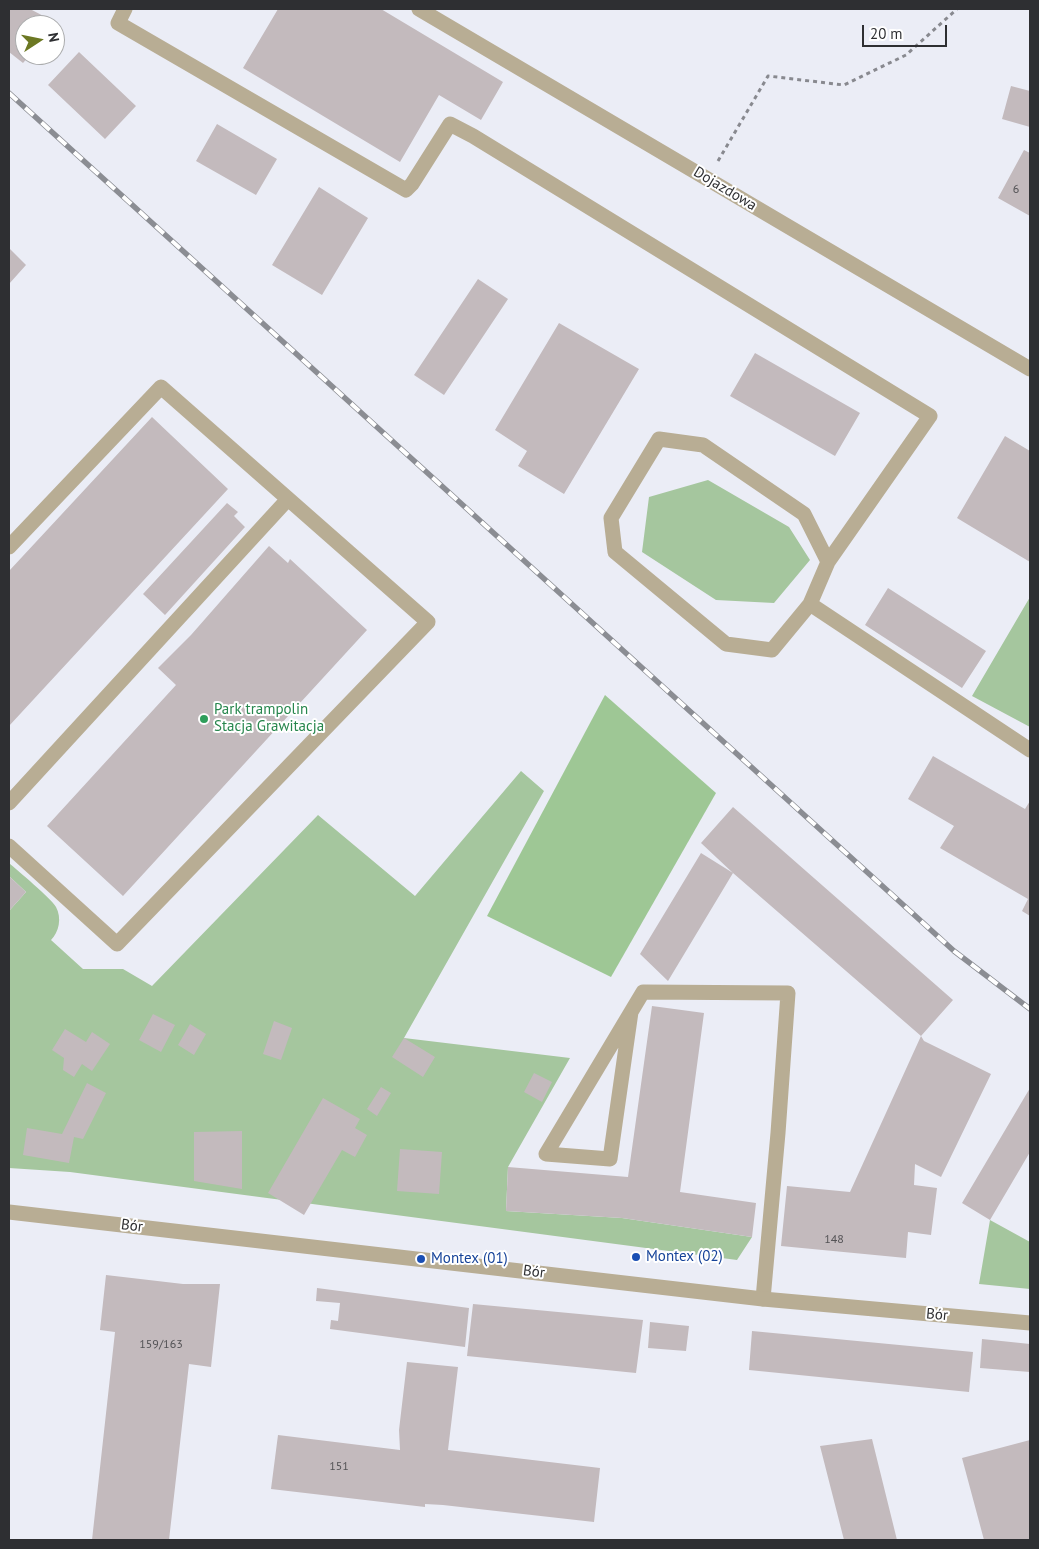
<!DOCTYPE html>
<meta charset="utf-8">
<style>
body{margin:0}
#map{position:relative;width:1039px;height:1549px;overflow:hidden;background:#ebedf6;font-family:"PT Sans",sans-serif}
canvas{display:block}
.frame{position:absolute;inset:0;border:10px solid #2e2f32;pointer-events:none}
.north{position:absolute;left:15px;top:15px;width:50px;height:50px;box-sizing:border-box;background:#fff;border:1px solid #abacad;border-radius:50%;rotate:79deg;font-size:14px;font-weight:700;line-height:20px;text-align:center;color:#2e2f32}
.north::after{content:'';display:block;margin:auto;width:18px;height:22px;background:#6c7823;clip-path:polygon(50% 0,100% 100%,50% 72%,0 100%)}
.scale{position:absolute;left:862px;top:25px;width:85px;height:22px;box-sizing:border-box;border:2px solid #2e2f32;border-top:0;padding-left:6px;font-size:15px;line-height:18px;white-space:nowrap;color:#2e2f32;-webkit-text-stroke:4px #fff;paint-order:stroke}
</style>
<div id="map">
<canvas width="1039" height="1549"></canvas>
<div class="frame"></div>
<div class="north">N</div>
<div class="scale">20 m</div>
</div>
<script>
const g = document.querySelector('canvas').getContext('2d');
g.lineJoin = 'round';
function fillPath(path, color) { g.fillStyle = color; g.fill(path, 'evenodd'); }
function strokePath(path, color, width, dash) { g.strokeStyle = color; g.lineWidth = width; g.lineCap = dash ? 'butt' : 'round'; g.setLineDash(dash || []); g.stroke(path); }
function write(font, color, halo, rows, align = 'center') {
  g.font = font + ' "PT Sans",sans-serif'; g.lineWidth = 4; g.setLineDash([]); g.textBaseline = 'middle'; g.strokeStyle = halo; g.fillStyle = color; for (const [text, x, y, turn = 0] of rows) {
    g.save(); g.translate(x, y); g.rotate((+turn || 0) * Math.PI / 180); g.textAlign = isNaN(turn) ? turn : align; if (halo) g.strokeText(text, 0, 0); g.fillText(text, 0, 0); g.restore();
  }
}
const green = new Path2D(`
 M708,480L789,527L810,560L774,603L716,600L642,552L649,497Z
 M1030,597V727L972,696Z
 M521,771L544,791L404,1038L570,1058L508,1167L506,1211L622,1218L752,1237L737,1260L70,1172L9,1168V911L26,892L9,876V863C18,871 51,898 56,907C62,918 59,932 51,940L83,969H123L152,986L318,815L415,896Z
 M990,1220L1030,1242V1289L979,1284Z`);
const forest = new Path2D(`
 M605,695L716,793L611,977L487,916Z`);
const building = new Path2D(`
 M9,9H30L55,22L52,25H25V55H30L23,63L9,52Z
 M278,9H381L503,82L481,120L439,95L400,162L243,68Z
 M79,52L136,106L105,139L48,85Z
 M1011,86L1030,91V127L1002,119Z
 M217,124L277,159L256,195L196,161Z
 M1024,150L1030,153V216L998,198Z
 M319,187L368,218L322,295L272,265Z
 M9,248L26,265L9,284Z
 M478,279L508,299L444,395L414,375Z
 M559,323L639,369L564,494L518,466L527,451L495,430Z
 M755,353L860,413L835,456L730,396Z
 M152,417L228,489L9,726V571Z
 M1005,436L1030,451V562L957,518Z
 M227,503L238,512L234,516L245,527L165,615L143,594Z
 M269,546L288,563L290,559L367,630L123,896L47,826L176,685L158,668L191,635Z
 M888,588L986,651L962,688L865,625Z
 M933,756L1025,809L1030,801V916L1022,911L1028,899L940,848L954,826L908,799Z
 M733,807L953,1000L921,1036L733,873L701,843Z
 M701,853L733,873L668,981L640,954Z
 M9,876L26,892L9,911Z
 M652,1006L704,1013L680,1192L756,1203L752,1237L622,1218L506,1211L508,1167L628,1177Z
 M153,1014L175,1025L161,1052L139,1040Z
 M274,1021L292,1028L281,1060L263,1054Z
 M190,1024L206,1034L194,1055L178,1045Z
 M65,1029L86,1042L92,1032L110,1044L92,1071L82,1064L74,1077L63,1070L64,1058L52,1050Z
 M921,1036L924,1041L991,1074L941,1177L915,1164L914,1185L937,1188L931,1235L908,1232L906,1258L781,1246L787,1186L850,1192Z
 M404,1038L435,1057L423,1077L392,1057Z
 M534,1073L552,1082L542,1102L524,1092Z
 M87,1083L106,1093L83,1139L74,1137L69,1163L23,1155L27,1128L62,1134Z
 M381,1087L391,1093L377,1116L367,1109Z
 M1030,1088V1152L990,1220L962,1203Z
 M323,1098L360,1119L355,1128L367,1135L355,1157L342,1150L304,1215L268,1193Z
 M242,1131V1189L194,1181V1132Z
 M400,1149L442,1152L439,1194L397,1191Z
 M106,1275L183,1284H220L211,1367L189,1364L169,1540H92L115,1332L100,1330Z
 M317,1288L469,1308L465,1347L330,1329L331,1320L338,1321L340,1303L316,1301Z
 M473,1304L643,1320L636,1373L467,1356Z
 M650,1322L689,1326L686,1351L648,1348Z
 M752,1331L973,1352L969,1392L749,1370Z
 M982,1339L1030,1344V1372L980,1368Z
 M407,1362L458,1367L448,1450L600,1468L594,1522L443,1505L425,1504V1507L271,1489L278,1435L400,1450L399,1430Z
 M872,1439L897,1540H844L820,1446Z
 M1030,1440V1540H984L962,1458Z`);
const path = new Path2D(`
 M718,161L768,76L844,85L906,55L957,9`);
const service = new Path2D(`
 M125,9L118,23L406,190L412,184L450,124L473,136L930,416L828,562
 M659,439L703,445L804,514L828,562L810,604L772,650L726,644L615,552L611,518Z
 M9,547L161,387L428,622L117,944L9,846
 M810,604L1030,750
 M9,803L288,499
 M631,1012L610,1159L546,1154L631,1012L643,992L788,993L778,1133L763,1299`);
const minor = new Path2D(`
 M419,9L1030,369`);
const tertiary = new Path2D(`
 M9,1212L763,1299L1030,1323`);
const rail = new Path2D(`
 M9,93L954,951L1030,1009`);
const markers = [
 [204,719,5,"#2e9e5b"],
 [636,1257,5,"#1a4fb4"],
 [421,1259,5,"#1a4fb4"]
];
const numberNames = [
 ["6",1016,190],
 ["148",834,1240],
 ["159/163",161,1345],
 ["151",339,1467]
];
const streetNames = [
 ["Dojazdowa",725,189,31],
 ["Bór",132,1226,7],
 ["Bór",534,1272,7],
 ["Bór",937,1315,5]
];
const leisureNames = [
 ["Park trampolin",214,710],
 ["Stacja Grawitacja",214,727]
];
const transitNames = [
 ["Montex (02)",646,1257],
 ["Montex (01)",431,1259]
];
fillPath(green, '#a5c69e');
fillPath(forest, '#9ec795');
fillPath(building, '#c3babd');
strokePath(path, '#88898f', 3, [4, 4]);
strokePath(service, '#b8ad94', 15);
strokePath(minor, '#b8ad94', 15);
strokePath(tertiary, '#b8ad94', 15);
strokePath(rail, '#8b8d93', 5.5);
strokePath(rail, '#fff', 4, [11]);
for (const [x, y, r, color] of markers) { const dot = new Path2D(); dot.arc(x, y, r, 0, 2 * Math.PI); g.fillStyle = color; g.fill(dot); strokePath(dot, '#fff', 2); }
write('12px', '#535255', null, numberNames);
write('15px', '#2e2f32', '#fff', streetNames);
write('15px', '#27864d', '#fff', leisureNames, 'left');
write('15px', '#164399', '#fff', transitNames, 'left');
</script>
